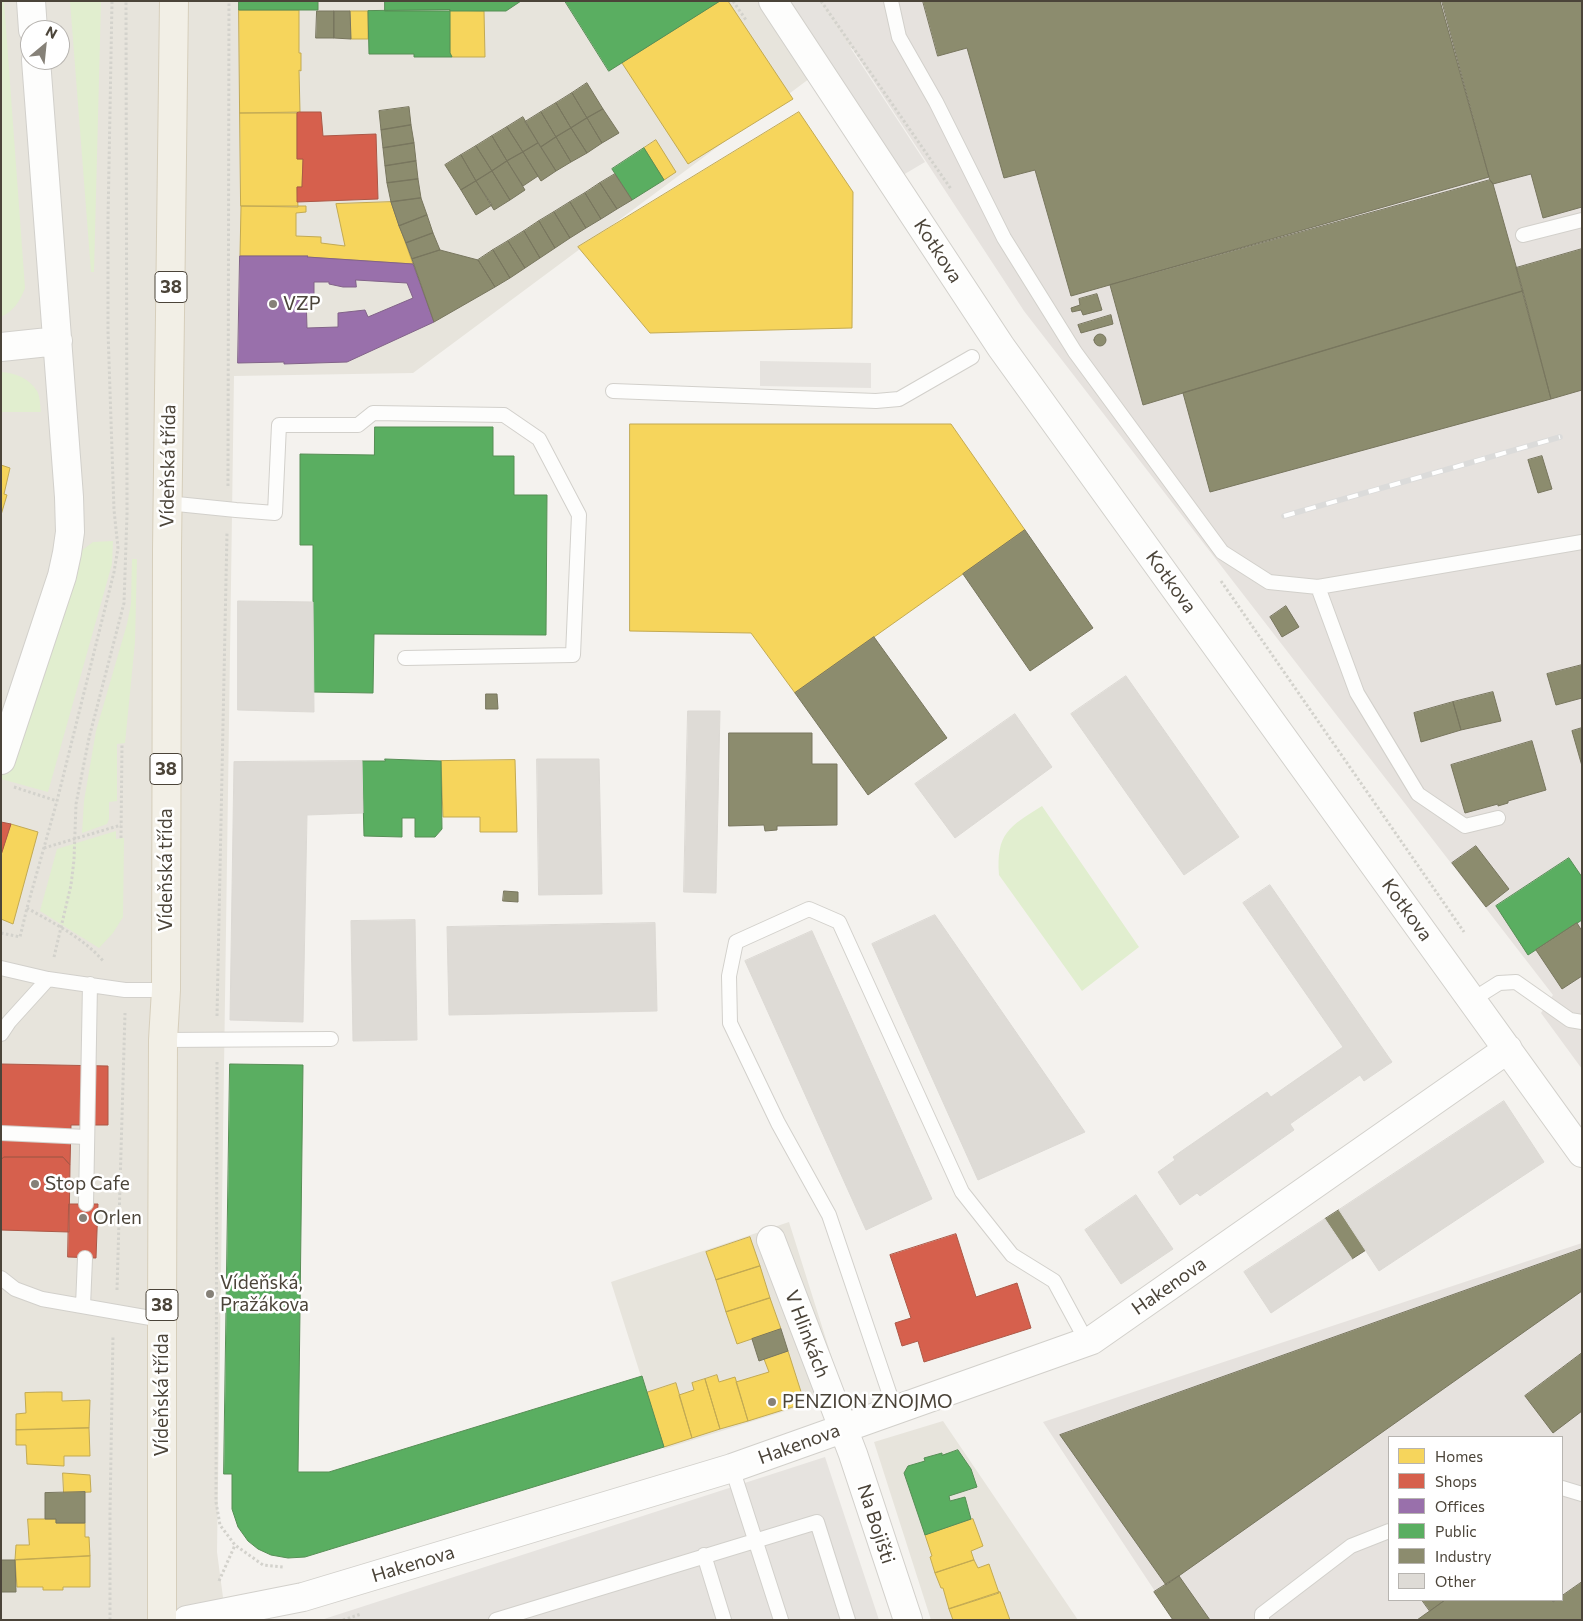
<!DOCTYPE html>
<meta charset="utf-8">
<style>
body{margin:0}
#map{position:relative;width:1583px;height:1621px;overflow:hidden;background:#f4f2ee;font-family:Commissioner,sans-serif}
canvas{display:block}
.frame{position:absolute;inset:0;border:2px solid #4b4439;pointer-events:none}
.legend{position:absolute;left:1388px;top:1436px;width:175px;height:165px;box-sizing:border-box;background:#fff;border:1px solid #b7b4b0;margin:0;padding:6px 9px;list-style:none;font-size:15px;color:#4b4439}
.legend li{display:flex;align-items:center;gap:10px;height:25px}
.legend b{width:25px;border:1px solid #b7b4b0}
.north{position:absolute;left:20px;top:20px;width:50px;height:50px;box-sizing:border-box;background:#fff;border:1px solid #b7b4b0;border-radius:50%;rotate:28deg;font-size:14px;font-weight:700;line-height:20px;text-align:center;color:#4b4439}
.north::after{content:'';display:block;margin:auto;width:18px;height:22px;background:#868178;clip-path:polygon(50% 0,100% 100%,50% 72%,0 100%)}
</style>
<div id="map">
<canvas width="1583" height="1621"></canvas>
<div class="frame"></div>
<ul class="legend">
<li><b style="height:14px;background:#f6d55c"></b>Homes</li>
<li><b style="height:14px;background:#d6604d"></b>Shops</li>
<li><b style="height:14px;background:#9970ab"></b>Offices</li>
<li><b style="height:14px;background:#5aae61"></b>Public</li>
<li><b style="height:14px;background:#8c8c6e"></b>Industry</li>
<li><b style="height:14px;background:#dedbd6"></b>Other</li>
</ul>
<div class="north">N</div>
</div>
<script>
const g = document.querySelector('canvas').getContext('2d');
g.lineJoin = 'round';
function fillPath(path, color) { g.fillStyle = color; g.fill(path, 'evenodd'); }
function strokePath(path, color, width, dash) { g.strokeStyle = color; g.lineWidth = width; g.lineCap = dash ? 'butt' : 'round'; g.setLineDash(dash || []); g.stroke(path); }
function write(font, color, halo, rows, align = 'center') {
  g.font = font + ' Commissioner,sans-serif'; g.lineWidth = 5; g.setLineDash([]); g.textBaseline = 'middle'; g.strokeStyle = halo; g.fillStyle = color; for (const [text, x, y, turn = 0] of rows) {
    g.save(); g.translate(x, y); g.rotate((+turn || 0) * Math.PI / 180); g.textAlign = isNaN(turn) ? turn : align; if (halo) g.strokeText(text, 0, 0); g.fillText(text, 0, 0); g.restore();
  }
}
const residential = new Path2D(`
 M1,1H822L852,47L413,373L234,376L217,1552L226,1620H1ZM30,30H60V60H30Z
 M789,1222L843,1393L664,1449L611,1282Z
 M943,1421L1078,1620H931L874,1442Z`);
const industrial = new Path2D(`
 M821,1H1582V1069L1541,1013L1553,995L1024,311Z
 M1582,1243V1620H1174L1043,1422ZM1389,1437H1562V1600H1389Z`);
const green = new Path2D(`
 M1,1H4L25,288C20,301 14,311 1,317Z
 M70,1H101L94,272H91Z
 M1,372C15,373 29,378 37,391C40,396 40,405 41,412H1Z
 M113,541L112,564L48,792L1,779V764L81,551L93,542Z
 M132,559H137L135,642L125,743L117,744V801L109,802V819L107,824L82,833L84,801L96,731L127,624L131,604Z
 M1042,806L1139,947L1082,991L999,875C996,833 1009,827 1042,806Z
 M116,831V839L124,838L123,917L113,933L99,948L40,911L57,849Z`);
const parking = new Path2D(`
 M791,1H820L925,162L903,175Z
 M760,361L871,363V388L760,386Z
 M825,1457L879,1620H321Z`);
const homes = new Path2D(`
 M720,1H728L793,99L688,164L622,63Z
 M239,10H299V53H301V71L299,70L300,112L240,113Z
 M450,10L484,11L485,57H452L450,53Z
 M350,11H368V39H351Z
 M799,112L853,192L852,328L650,333L578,247Z
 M240,113H297V159H303L302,187H297L298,207L241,206Z
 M656,140L676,172L664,180L644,148Z
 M391,202L413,264L307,257L308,256H240L241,206H306V212L296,213V236L321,237V243L345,246L336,204Z
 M630,424H951L1025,530L795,693L751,633L630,631Z
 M1,465L10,468L4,494L7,495L1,515Z
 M515,760L517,832H480V817H443L441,761Z
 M11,824L38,832L13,924L1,919V855Z
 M750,1237L760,1266L716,1280L706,1252Z
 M760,1266L770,1298L726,1312L716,1280Z
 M770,1298L781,1329L737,1344L726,1312Z
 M788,1351L803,1398L799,1405L748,1421L736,1382L769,1372L764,1359Z
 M717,1375L719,1382L735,1377L748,1421L720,1429L705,1379Z
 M705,1379L720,1429L692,1438L679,1395L694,1390L692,1383Z
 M676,1383L692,1438L664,1447L646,1393Z
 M46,1392H62V1401L90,1400L89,1428L16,1430V1414L26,1413L25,1393Z
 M89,1428L90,1456H64V1466L27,1464L26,1445H16V1430Z
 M63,1473L90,1475L91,1492L64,1493Z
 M28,1519H56V1523H85V1537H89L90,1556L15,1560L16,1545H29Z
 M973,1519L983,1546L971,1551L974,1560L935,1573L930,1557L932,1556L925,1535Z
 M90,1556V1587H63V1590H43V1587H17L15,1560Z
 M974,1560L978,1568L989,1564L999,1593L949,1609L943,1588H941L935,1573Z
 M1000,1592L1010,1620H953L949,1609Z`);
const shops = new Path2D(`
 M300,112H321L323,136L376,134L378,199L297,202V187H302L303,159H297V113Z
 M1,822L11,824L1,855Z
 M1,1064L108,1066V1125H71L70,1165L63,1157H4L1,1160Z
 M4,1157H63L70,1165L69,1232L1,1230V1160Z
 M69,1204H98L96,1258L68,1257Z
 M956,1234L976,1297L1017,1283L1031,1328L924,1362L918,1341L902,1346L895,1323L911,1318L890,1255Z`);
const offices = new Path2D(`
 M240,256H308L307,257L413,264L434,322L347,362L284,364V362L238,363ZM356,280L407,283L413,298L368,317L365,310L338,313V327L307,328L306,296H314V282H329V284L343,287H356Z`);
const public = new Path2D(`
 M239,1H318V10H239Z
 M385,1H521L506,11H385Z
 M565,1H720L609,71Z
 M450,10V53L452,57H414V54H369L368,11Z
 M644,148L664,180L632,200L612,169Z
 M375,427H493V456H514V495H547L546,635L374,634L373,693L313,692V545H300V454L374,455Z
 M385,759L441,761L442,829L435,837H415V818H402V837L364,836L362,761H385Z
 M1569,858L1582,877V920L1528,955L1496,906Z
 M230,1064L303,1065L298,1472H329L642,1376L664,1447L305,1557L288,1558L271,1555L258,1549L248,1541L238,1527L232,1509V1474H224Z
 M958,1450L971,1469L977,1487L949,1496L950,1501L965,1497L971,1519L925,1535L904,1473L908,1466L925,1461L924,1458L942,1453V1455Z`);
const industry = new Path2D(`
 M923,1H1440L1489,177L1071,296L1035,170L1004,178L967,48L938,56Z
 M1442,1H1582V207L1543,218L1531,174L1493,184L1490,180Z
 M317,11H334V38H316Z
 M334,11H350L351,39L334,38Z
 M587,83L603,109L587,118L572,93Z
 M572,93L587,118L571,128L556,103Z
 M556,103L571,128L556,137L541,112Z
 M409,107L411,125L381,130L379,111Z
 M603,109L619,133L602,143L587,118Z
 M541,112L556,137L541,147L525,122Z
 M523,117L538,143L523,152L507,127Z
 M587,118L602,143L587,153L571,128Z
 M411,125L414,143L383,148L381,130Z
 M507,127L523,152L507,161L492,136Z
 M571,128L587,153L571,162L556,137Z
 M492,136L507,161L492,171L476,146Z
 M556,137L571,162L556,171L541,147Z
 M414,143L416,161L385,166L383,148Z
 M538,143L556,171L541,181L523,152Z
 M476,146L492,171L476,181L461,155Z
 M523,152L538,176L523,186L507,161Z
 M461,155L476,181L461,190L445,165Z
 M416,161L418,179L387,183L385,166Z
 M507,161L525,190L510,200L492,171Z
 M492,171L510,200L494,210L476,181Z
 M615,174L632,200L617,209L600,183Z
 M418,179L421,198L391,202L387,183Z
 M1490,180L1493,184L1523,291L1143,405L1110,285Z
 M476,181L492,205L476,215L461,190Z
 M600,183L617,209L601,219L585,193Z
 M585,193L601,219L586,228L570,202Z
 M421,198L427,215L399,226L391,202Z
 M570,202L586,228L570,238L554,212Z
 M554,212L570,238L555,248L539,221Z
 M427,215L433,233L406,243L399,226Z
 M539,221L555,248L540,258L524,231Z
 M524,231L540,258L525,268L508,241Z
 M433,233L440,250L412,259L406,243Z
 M508,241L525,268L510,278L493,250Z
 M1582,249V390L1551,399L1516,268Z
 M440,250L478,260L495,287L434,322L412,259Z
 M493,250L510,278L495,287L478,260Z
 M1523,291L1551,399L1210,492L1183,393Z
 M1097,294L1102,310L1083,315L1081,310L1072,312L1071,308L1080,305L1079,299Z
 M1111,315L1113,324L1081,333L1078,325Z
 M1094 340a6 6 0 1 1 12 0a6 6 0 1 1-12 0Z
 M1542,456L1552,489L1538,493L1528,460Z
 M1025,530L1093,628L1030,671L963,574Z
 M1286,606L1299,627L1282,637L1270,617Z
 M874,637L947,738L868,795L795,693Z
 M1582,665V698L1556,705L1547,674Z
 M1493,692L1501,721L1461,730L1453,702Z
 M486,694H497L498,709H486Z
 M1453,702L1461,730L1421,742L1414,713Z
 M1582,728V766L1572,731Z
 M729,733H812V764H837V825L777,826V830L765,831L764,825L729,826Z
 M1532,741L1546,790L1508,801V803L1498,806V804L1465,813L1451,765Z
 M1476,846L1509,889L1486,907L1452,863Z
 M504,891L518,892V902L503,901Z
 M1577,923L1582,931V976L1562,989L1536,950Z
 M1339,1210L1366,1250L1352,1259L1325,1219Z
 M1582,1249V1291L1166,1585L1060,1435Z
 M781,1329L788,1351L759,1361L752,1339Z
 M1582,1353V1411L1553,1433L1525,1396Z
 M85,1492V1523H56V1519H45V1493Z
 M1,1560H15L16,1592H1Z
 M1179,1576L1210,1620H1173L1154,1592Z
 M1582,1582V1620H1417L1445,1600H1552L1553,1602L1556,1600H1562V1596Z
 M1422,1600H1445L1430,1611Z`);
const building = new Path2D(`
 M238,601L313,602L314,712L238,710Z
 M1126,676L1239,837L1184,875L1071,714Z
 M688,711H720L716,893L684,892Z
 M1015,714L1052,767L955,838L915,784Z
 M537,759H599L602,894L539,895Z
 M362,761L363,813L307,815L303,1022L230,1020L234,762Z
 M1270,885L1392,1062L1364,1081L1360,1075L1290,1124L1294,1130L1200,1196L1197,1193L1180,1205L1158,1172L1175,1160L1173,1157L1267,1092L1271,1097L1343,1047L1243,903Z
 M935,915L1085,1132L978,1180L872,944Z
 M415,920L417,1040L353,1041L351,921Z
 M655,923L657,1011L449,1015L447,927Z
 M812,931L932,1199L866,1230L745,961Z
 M1504,1101L1544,1162L1379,1271L1339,1210Z
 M1136,1195L1173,1249L1121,1284L1085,1230Z
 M1325,1219L1352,1259L1271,1313L1244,1272Z`);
const path = new Path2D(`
 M733,1L746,20
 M821,1L951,189
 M228,486L229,1
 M1221,581L1464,932
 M14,787L57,801
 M121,838L122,743
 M44,848L121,825
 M27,908C53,923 84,938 104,962
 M1,933L20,937L27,908L57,801L114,572L118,548L114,510L108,331V220L112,1
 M54,957L71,885L74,860L76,804L89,738L124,603L127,514L126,1
 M217,1016L227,532
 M217,1062L216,1502L220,1525L235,1545L263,1565L283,1567
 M117,1290L125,1013
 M219,1581L235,1545
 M110,1620V1513L113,1335
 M343,1620L361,1614`);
const lane = new Path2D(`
 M891,1L899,37L936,102L1004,238L1075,352L1222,552L1269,582L1318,587L1357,693L1418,794L1465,826L1498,818
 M1523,235L1582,220
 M613,391L876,401L899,399L972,357
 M167,503L236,510L275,513L279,425H358L373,413L504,415L539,439L579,515L573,655L405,658
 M1318,587L1582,542
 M1,968L48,979L125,990H166
 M1472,1000L1499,983L1516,982L1570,1020L1582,1022
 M1,1034L9,1022L48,979
 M163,1040L331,1039
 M1,1133L86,1137
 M86,1204L90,984
 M1,1278L15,1289L42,1299L162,1320
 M83,1306L85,1258
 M895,1410L829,1215L778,1123L730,1023L729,976L736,942L809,909L839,922L962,1192L1012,1255L1054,1281L1087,1342
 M732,1468L781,1620
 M1562,1488L1582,1494
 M704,1555L724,1620
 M496,1620L817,1522L848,1620
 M1262,1620V1614L1351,1546L1389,1531`);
const street = new Path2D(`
 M31,1L33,30
 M773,1L1001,347L1582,1153
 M1,347L58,341
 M1,760L62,576L67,553L70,532L69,497L36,60
 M771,1240L853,1454L908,1620
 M187,1620L303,1597L732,1468L1092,1340L1508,1049`);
const primary = new Path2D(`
 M162,1620V1320L163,1040L166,990L167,549L174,1`);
const rail = new Path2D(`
 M1284,516L1560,437`);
const markers = [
 [273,304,5,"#868178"],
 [35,1184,5,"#868178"],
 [83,1218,5,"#868178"],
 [210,1294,5,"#868178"],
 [772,1402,5,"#868178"]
];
const shields = [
 [171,287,32],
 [166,769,32],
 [162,1305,32]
];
const shieldNames = [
 ["38",171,287],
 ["38",166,769],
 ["38",162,1305]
];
const streetNames = [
 ["Kotkova",938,251,57],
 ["Vídeňská třída",168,466,-89],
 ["Kotkova",1171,582,54],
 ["Vídeňská třída",166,870,-90],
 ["Kotkova",1407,910,54],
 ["Hakenova",1169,1286,-35],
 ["V Hlinkách",807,1334,69],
 ["Vídeňská třída",162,1395,-90],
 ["Hakenova",799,1444,-20],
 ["Na Bojišti",876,1524,72],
 ["Hakenova",413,1564,-17]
];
const poiNames = [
 ["VZP",283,304],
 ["Stop Cafe",45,1184],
 ["Orlen",93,1218],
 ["Vídeňská,",220,1283],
 ["Pražákova",220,1305],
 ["PENZION ZNOJMO",782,1402]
];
fillPath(residential, '#e7e4dc');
fillPath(industrial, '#e6e2de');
fillPath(green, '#e1eecf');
fillPath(parking, '#e6e3df');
fillPath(homes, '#f6d55c');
strokePath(homes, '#c3aa52', 1);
fillPath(shops, '#d6604d');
strokePath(shops, '#ac5847', 1);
fillPath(offices, '#9970ab');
strokePath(offices, '#826389', 1);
fillPath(public, '#5aae61');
strokePath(public, '#568e55', 1);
fillPath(industry, '#8c8c6e');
strokePath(industry, '#78765e', 1);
fillPath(building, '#dedbd6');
strokePath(building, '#dcd9d4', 1);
strokePath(lane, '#d2d0cb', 16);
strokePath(street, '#d2d0cb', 30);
strokePath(primary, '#d6cebb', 30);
strokePath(path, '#d3d2cc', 3, [2.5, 2.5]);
strokePath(lane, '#fdfdfc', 14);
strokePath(street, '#fdfdfc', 28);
strokePath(primary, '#f2efe6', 28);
strokePath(rail, '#dbdbda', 5.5);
strokePath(rail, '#fff', 4, [11]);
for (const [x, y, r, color] of markers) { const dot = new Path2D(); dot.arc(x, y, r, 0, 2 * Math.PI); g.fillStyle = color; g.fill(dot); strokePath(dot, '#fff', 2); }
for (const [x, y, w] of shields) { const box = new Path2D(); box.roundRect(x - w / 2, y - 15.5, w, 31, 4); g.fillStyle = '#fff'; g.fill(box); strokePath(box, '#4b4439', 1); }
write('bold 18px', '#4b4439', null, shieldNames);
write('19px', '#4b4439', '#fff', streetNames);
write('19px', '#4b4439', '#fff', poiNames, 'left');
</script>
